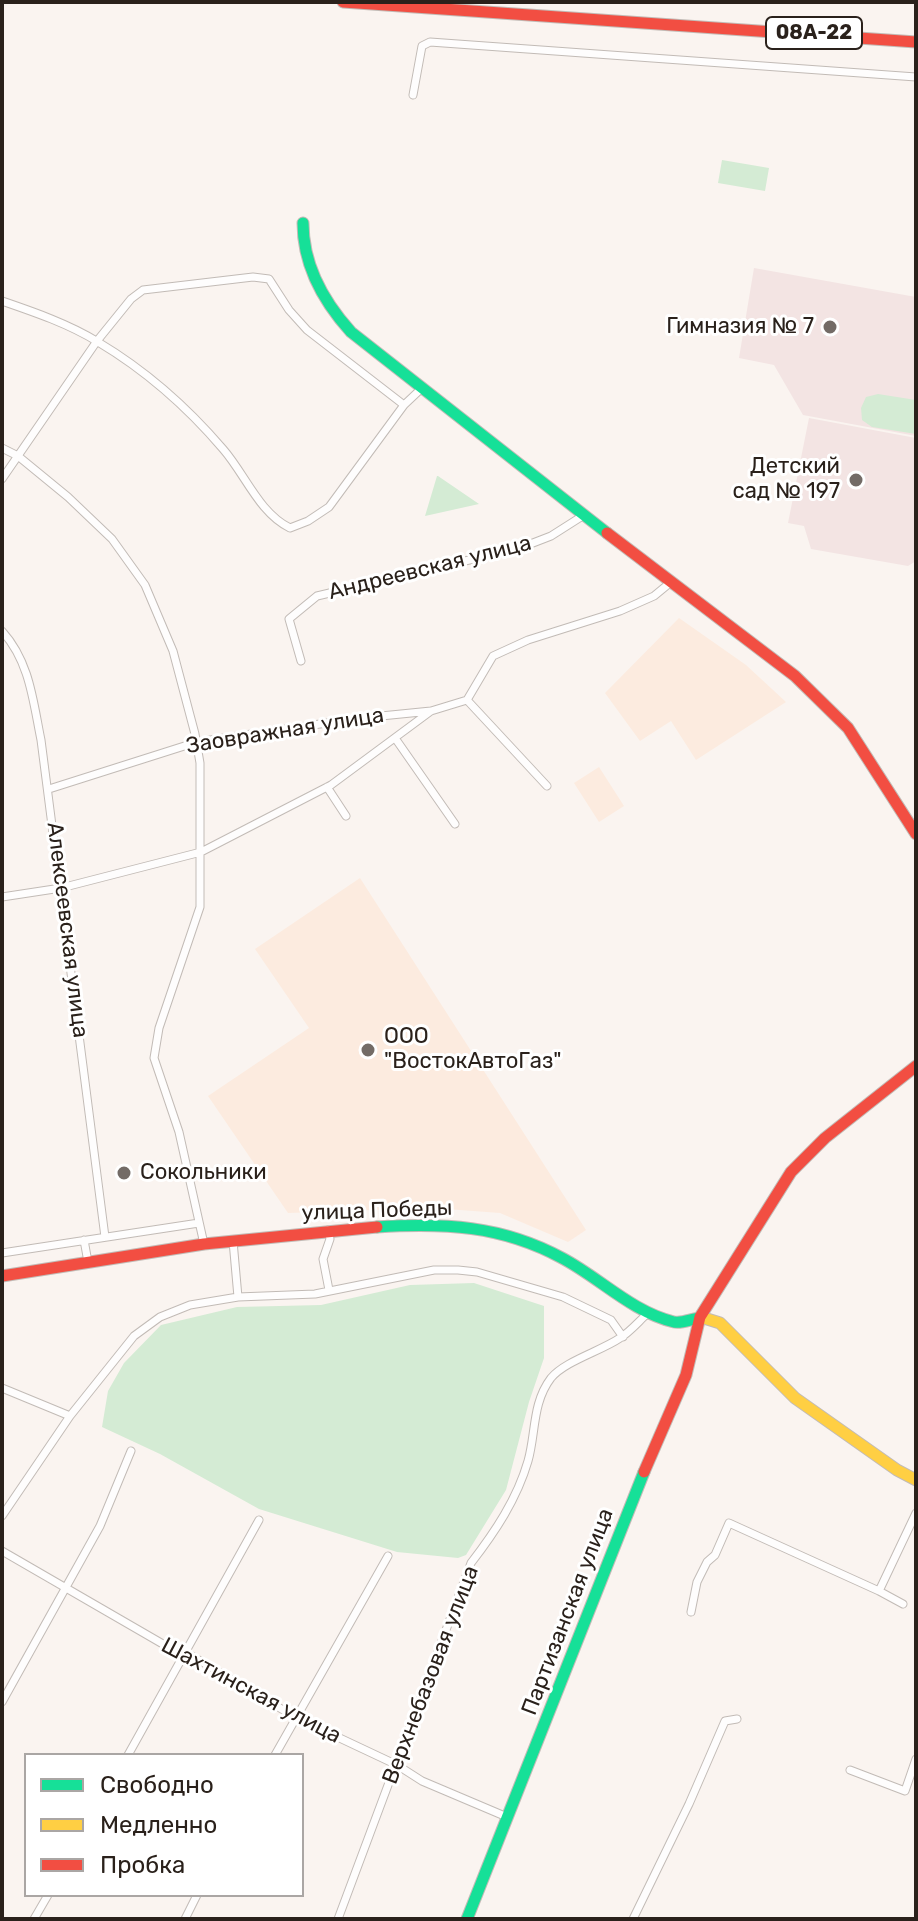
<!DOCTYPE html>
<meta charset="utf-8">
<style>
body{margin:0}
#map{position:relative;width:918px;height:1921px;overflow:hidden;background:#faf4f0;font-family:Rubik,sans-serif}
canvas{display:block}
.frame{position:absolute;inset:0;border:4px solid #2a211b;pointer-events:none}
.legend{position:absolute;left:24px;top:1753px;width:280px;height:144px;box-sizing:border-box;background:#fff;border:2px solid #aaa6a4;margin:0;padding:10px 14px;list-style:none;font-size:24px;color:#2a211b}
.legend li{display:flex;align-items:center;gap:16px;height:40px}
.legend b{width:40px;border:2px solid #aaa6a4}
</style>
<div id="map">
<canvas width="918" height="1921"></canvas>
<div class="frame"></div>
<ul class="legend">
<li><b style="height:10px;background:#16e098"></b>Свободно</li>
<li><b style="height:10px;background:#ffcf43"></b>Медленно</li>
<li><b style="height:10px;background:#f24e42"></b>Пробка</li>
</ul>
</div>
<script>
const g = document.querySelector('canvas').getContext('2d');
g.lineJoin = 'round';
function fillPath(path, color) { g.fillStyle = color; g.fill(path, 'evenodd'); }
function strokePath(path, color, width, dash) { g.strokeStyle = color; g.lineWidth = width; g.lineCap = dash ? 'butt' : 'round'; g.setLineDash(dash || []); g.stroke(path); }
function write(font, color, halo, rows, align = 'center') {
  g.font = font + ' Rubik,sans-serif'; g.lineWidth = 6; g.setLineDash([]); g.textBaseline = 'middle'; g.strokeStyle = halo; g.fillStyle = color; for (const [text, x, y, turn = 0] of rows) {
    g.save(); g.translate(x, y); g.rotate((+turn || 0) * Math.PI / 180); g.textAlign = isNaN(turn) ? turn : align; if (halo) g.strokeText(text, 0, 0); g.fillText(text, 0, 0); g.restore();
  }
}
const built = new Path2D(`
 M679,618L746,665L786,702L696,760L671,721L640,741L605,693Z
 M599,767L624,806L599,822L574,783Z
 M360,878L586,1230L568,1242L500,1213L433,1208L288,1213L208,1096L309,1028L255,949Z`);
const education = new Path2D(`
 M754,268L916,297V436L803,415L774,365L739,358Z
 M809,418L916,438V561L908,566L811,549L804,526L788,523Z`);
const green = new Path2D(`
 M722,160L769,168L765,191L718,183Z
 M878,394L916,400V434L872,427L862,420L861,408L866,397Z
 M437,476H438L479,504L425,516Z
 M474,1283L544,1306V1358L529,1402L506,1490L466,1555L458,1558L397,1552L259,1509L160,1454L102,1427L108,1391L124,1363L161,1325L237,1307L321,1305L410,1285Z`);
const street = new Path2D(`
 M413,95L422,46L430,42L916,77
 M2,301C34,312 69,324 98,342C145,370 188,408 223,449C245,474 259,513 290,528L308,521L329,507L404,405L422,388
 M2,448L18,456L68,497L112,539L145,585L173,651L195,734L200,763V907L159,1028L154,1058L179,1132L204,1244
 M2,479L97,341L131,299L143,290L253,277L269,279L289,310L307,330L404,405
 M2,631C30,662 33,701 41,740L105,1237
 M301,661L289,619L317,596L520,548L551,536L584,515
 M467,700L547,786
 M395,738L455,824
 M327,787L346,816
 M49,789L197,742L361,718L431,711
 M2,897L61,888L201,852L331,785L431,711L467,700L493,656L528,640L620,611L654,596L671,582
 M328,1230L330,1239L323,1259L329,1290
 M84,1240L88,1262
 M233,1241L238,1297
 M2,1253L199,1223
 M2,1388L70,1416
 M2,1516L70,1416L134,1336L160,1317L190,1305L238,1297L315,1294L434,1270H458L477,1272L563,1297L611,1320L623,1337
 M2,1551L168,1647L187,1653L295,1717L397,1765L422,1781L507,1817
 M879,1591L903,1604
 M691,1612L697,1582L707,1562L715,1555L729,1523L879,1591L916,1513
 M2,1702L100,1526L131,1451
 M128,1755L259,1520
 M275,1755L388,1556
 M850,1770L905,1791L916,1759
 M34,1919L48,1895
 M185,1919L197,1895
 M338,1919L471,1563C495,1532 517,1499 528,1461C536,1433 532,1403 551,1378C565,1361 601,1351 620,1338C630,1332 639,1321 648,1313
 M633,1919L689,1804L725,1721L737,1719`);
const fast = new Path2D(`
 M303,223C303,266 323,301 351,332L607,533
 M377,1227C444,1223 501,1225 562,1258C600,1278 632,1312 674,1322C684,1324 694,1317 704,1318
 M467,1919L644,1472`);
const slow = new Path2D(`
 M704,1318L720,1323L795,1398L897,1470L916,1480`);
const jam = new Path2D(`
 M343,2L916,42
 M607,533L795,676L848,728L916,834
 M2,1276L204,1244L377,1227
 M644,1472L686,1375L700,1317L791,1172L825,1138L916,1066`);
const markers = [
 [830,327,8,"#736b66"],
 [856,480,8,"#736b66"],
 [368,1050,8,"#736b66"],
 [124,1173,8,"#736b66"]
];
const shields = [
 [814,33,96]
];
const shieldNames = [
 ["08А-22",814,33]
];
const poiNames = [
 ["Гимназия № 7",814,327],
 ["Детский",840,467],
 ["сад № 197",840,492],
 ["ООО",384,1037,"left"],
 ["\"ВостокАвтоГаз\"",384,1062,"left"],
 ["Сокольники",140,1173,"left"]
];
const streetNames = [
 ["Андреевская улица",430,568,-14],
 ["Заовражная улица",285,731,-9],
 ["Алексеевская улица",67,930,83],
 ["улица Победы",377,1211,-2],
 ["Партизанская улица",568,1612,-69],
 ["Верхнебазовая улица",431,1675,-69],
 ["Шахтинская улица",251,1691,28]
];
fillPath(built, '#fcebdf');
fillPath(education, '#f3e4e3');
fillPath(green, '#d4ebd4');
strokePath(street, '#c2bbb6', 9);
strokePath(fast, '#c2bbb6', 13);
strokePath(slow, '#c2bbb6', 13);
strokePath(jam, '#c2bbb6', 13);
strokePath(street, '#fefdfd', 7);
strokePath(fast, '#16e098', 11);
strokePath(slow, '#ffcf43', 11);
strokePath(jam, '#f24e42', 11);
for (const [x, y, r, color] of markers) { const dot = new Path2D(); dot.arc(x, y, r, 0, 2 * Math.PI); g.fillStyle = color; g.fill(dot); strokePath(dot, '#fff', 3); }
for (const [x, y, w] of shields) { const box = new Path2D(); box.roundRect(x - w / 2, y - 16, w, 32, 6); g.fillStyle = '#fff'; g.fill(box); strokePath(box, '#2a211b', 2); }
write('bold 20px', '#2a211b', null, shieldNames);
write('22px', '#2a211b', '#fff', poiNames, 'right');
write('22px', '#2a211b', '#fff', streetNames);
</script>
